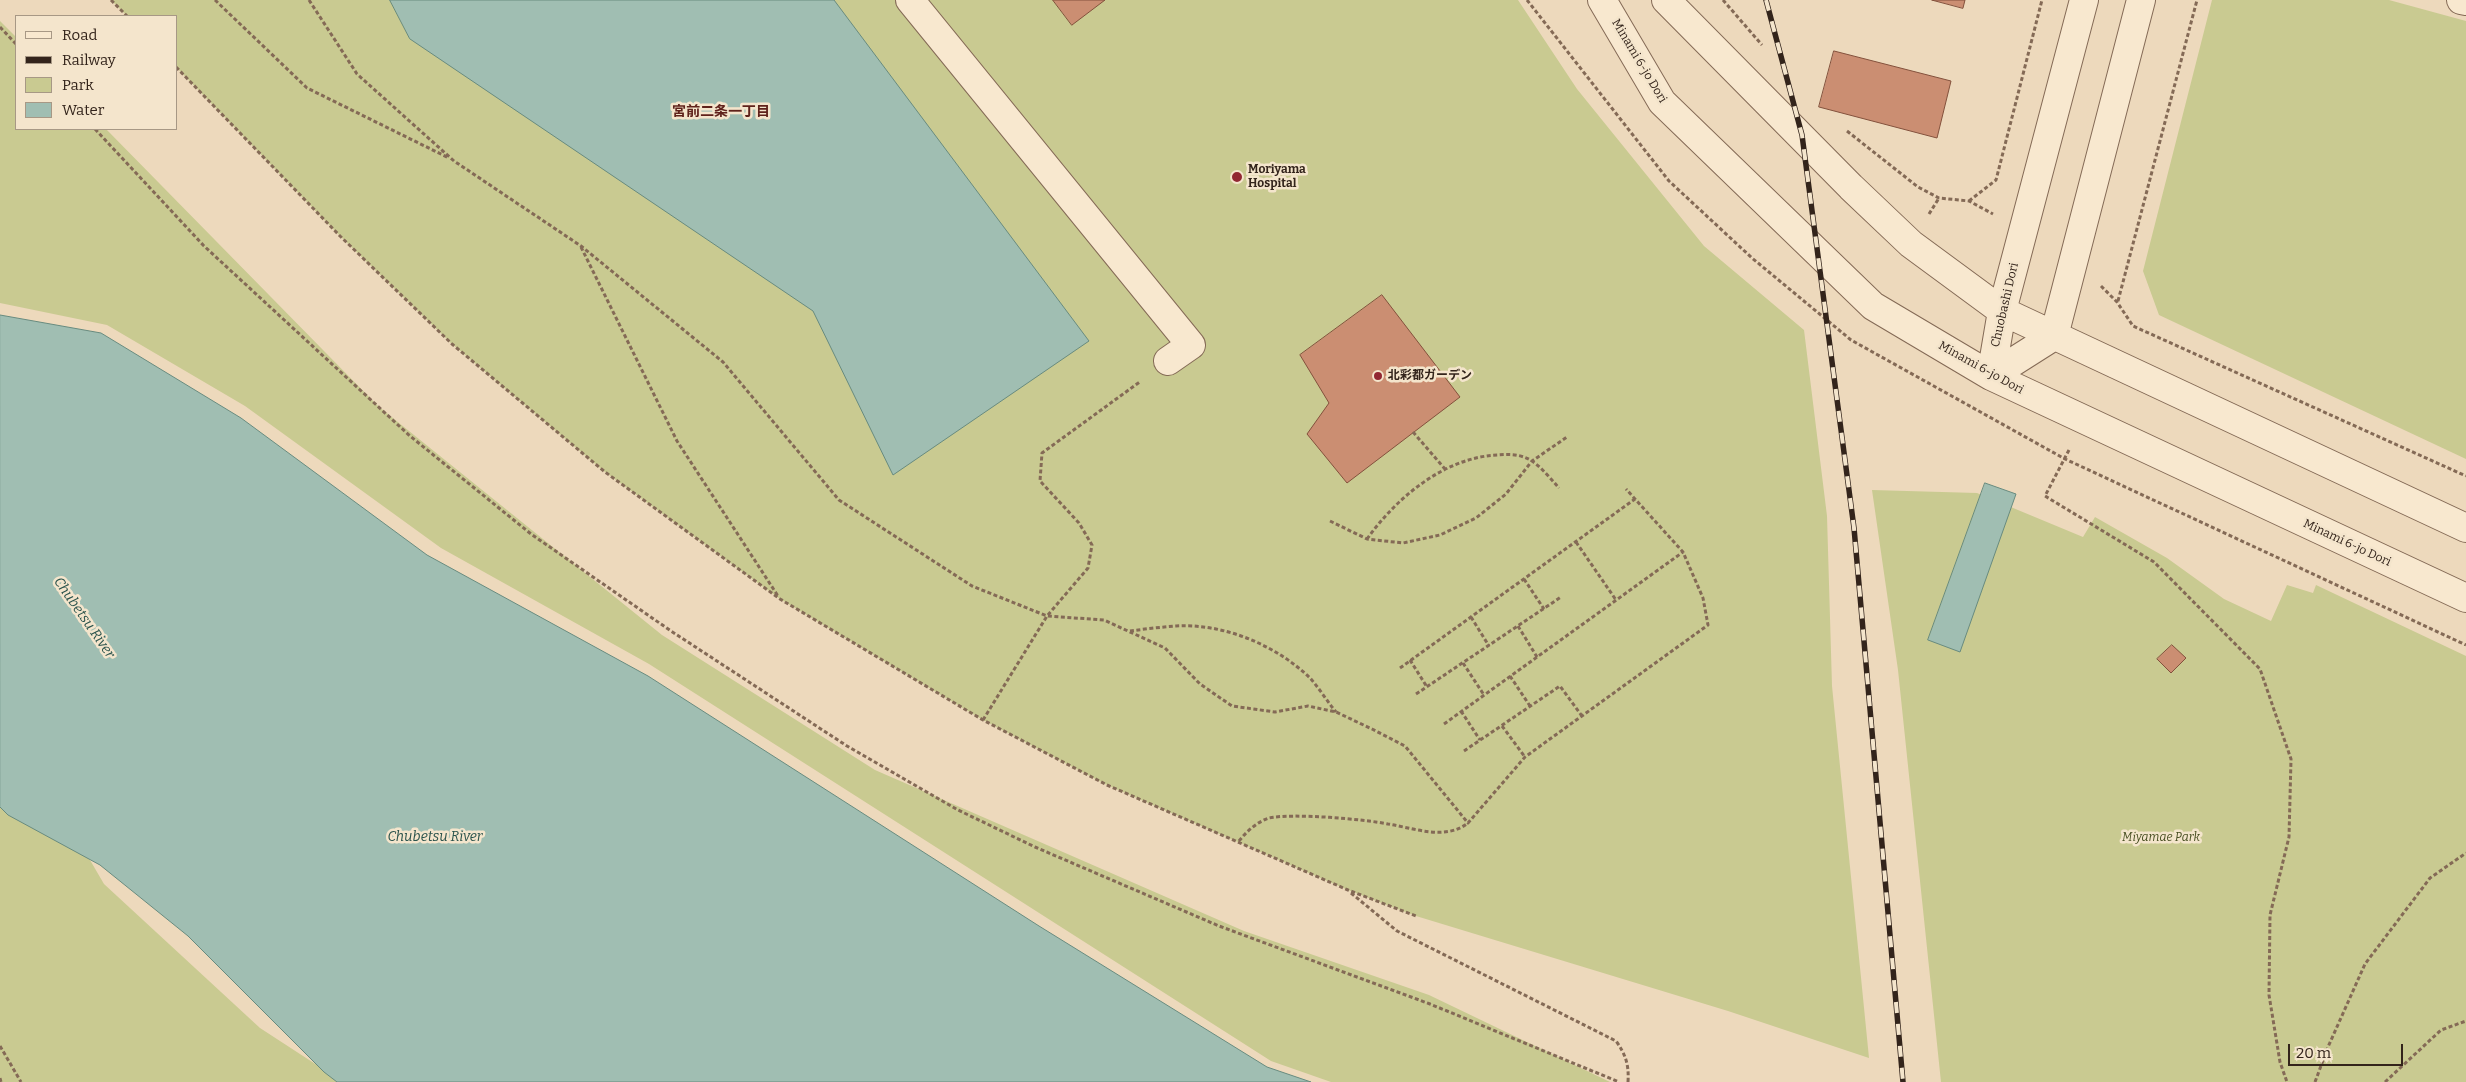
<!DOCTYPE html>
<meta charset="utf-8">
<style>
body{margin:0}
#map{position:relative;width:2466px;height:1082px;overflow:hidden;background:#edd9bc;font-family:Bitter,serif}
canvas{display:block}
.legend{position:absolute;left:15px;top:15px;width:162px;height:115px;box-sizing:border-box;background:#f4e5cc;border:1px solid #a79885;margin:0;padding:6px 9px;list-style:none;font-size:15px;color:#33241b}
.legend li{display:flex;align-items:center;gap:10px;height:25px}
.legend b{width:25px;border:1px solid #a79885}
.scale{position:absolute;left:2288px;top:1044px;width:115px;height:22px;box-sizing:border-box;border:2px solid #33241b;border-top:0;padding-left:6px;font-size:15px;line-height:18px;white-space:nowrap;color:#33241b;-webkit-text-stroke:4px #f4e5cc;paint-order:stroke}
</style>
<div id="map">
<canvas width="2466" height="1082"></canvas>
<ul class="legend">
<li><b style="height:6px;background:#f8e8cf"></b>Road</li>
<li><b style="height:6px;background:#33241b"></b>Railway</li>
<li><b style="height:14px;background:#c9ca91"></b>Park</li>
<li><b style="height:14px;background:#a0beb2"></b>Water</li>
</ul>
<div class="scale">20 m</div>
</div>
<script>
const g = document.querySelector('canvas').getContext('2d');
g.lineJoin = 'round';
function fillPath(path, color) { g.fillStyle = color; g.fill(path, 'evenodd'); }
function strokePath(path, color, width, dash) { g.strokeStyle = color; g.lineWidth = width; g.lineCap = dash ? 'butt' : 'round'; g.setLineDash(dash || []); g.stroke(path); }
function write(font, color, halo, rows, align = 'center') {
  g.font = font + ' Bitter,"Noto Sans JP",serif'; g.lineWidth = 5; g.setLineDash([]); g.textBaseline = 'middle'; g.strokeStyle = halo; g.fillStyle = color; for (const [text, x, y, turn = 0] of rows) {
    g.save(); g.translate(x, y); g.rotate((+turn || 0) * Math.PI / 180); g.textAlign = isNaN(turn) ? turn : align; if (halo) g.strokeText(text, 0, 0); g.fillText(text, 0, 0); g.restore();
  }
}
const green = new Path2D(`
 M111,0H1518L1577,89L1704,246L1804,330L1827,516L1832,686L1869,1058L1728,1011L1416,916L1348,890L1107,785L983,720L780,599L605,472L452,344L340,236L176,67V16H127Z
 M2212,0H2389L2466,21V459L2159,315L2143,271Z
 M0,21L16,37V129H106L378,406L662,635L875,770L1244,931L1429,995L1610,1082H1331L1271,1061L649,664L441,548L245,406L107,325L0,303Z
 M1872,490L1977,493L2083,537L2095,517L2167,558L2224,599L2271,621L2287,585L2313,593L2316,585L2466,656V1082H1941L1898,670Z
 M0,706L104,884L260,1028L343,1082H0Z`);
const water = new Path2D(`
 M390,0H834L1089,341L893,475L813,311L410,39Z
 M0,315L101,333L241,418L427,555L648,676L1039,926L1267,1067L1311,1082H337L324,1072L188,936L100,865L8,815L0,807Z
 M1985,483L2016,494L1960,652L1928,640Z`);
const building = new Path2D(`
 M1053,0H1105L1072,25Z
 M1932,0H1965L1963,8Z
 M1834,51L1951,81L1937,138L1819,107Z
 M1382,295L1460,397L1347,483L1307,434L1329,403L1300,355Z
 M2172,645L2186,658L2171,673L2157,659Z`);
const path = new Path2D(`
 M111,0L127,16
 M215,0L307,88L449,158
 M309,0L357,74L454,161L581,246L723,362L839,500L972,586L1047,616L1104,620L1165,648L1200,684L1232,706L1275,712L1308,706L1336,712L1372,729L1405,746L1468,823L1525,757L1708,625L1703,598L1683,552L1626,489
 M1527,0L1669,181L1752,258L1851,340L2065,459L2466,645
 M1723,0L1762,45
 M0,27L16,44
 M176,67L340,236L452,344L605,472L780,599L983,720L1107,785L1348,890L1416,916
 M95,129L204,246L410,436L531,534L671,631L847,746L958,810L1035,847L1219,926L1430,1004L1619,1082
 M1847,131L1918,187L1939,198L1969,201L1993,214
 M1969,201L1996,180L2042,0
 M1929,214L1939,198
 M581,247L677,441L778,596
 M2101,286L2117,302L2133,326L2466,476
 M2118,301L2197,0
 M1413,432L1445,469
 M2069,450L2045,496L2154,562L2260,669L2291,759L2289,837L2270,915L2269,995L2280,1062L2287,1082
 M1330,521L1367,539L1403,543L1440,535L1476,518L1506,494L1532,461L1567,437
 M1367,539C1397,497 1445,457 1498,455C1510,454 1521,454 1532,461C1542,468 1551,479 1559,488
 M1576,542L1616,600
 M1524,579L1544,609
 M1471,617L1489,646
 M1518,626L1537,657
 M1130,631C1145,629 1161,627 1176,626C1223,623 1276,645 1310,678C1319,688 1327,701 1336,712
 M1410,660L1427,687
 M1463,663L1484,695
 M1400,668L1635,499
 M1510,676L1530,706
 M1416,694L1561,597
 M1461,711L1480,740
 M983,720L1047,616L1088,568L1092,545L1079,523L1040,481L1042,453L1141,381
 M1444,724L1683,552
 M1502,726L1525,757
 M1464,751L1560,686L1582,716
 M1239,841C1247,831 1257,822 1269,818C1291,813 1364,819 1388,824C1414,828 1445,841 1468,823
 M1351,893L1397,931L1616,1041C1626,1055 1629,1065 1628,1082
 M0,1046L21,1082
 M0,1078L1,1082
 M2315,1082L2328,1047L2365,964L2430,878L2466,853
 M2385,1082L2441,1030L2466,1021`);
const pedestrian = new Path2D(`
 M910,0L1191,345L1168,361
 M2461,0L2466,1`);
const tertiary = new Path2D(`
 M1602,0L1662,102L1873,306L1991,376L2466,598
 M1666,0L1851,187L1911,244L2002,311L2466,528
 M1991,376L2054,336L2141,0
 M1991,376L2002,311L2084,0`);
const rail = new Path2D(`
 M1766,0L1802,135L1854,528L1903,1082`);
const markers = [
 [1237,177,6,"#922732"],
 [1378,376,5,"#922732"]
];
const streetNames = [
 ["Minami 6-jo Dori",1639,61,59],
 ["Chuobashi Dori",2005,305,-77],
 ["Minami 6-jo Dori",1981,368,29],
 ["Minami 6-jo Dori",2347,543,25]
];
const poiNames = [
 ["Moriyama",1248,170],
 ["Hospital",1248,184],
 ["北彩都ガーデン",1388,376]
];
const parkNames = [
 ["Miyamae Park",2161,838]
];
const neighbourhoodNames = [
 ["宮前二条一丁目",721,112]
];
const waterNames = [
 ["Chubetsu River",84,618,55],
 ["Chubetsu River",435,837]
];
fillPath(green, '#c9ca91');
fillPath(water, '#a0beb2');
strokePath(water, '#688b7f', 1);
fillPath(building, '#cb8e72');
strokePath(building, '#83513c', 1);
strokePath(pedestrian, '#846a56', 30);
strokePath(tertiary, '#846a56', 30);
strokePath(path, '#846a56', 3, [4, 2.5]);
strokePath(pedestrian, '#f8e8cf', 28);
strokePath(tertiary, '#f8e8cf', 28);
strokePath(rail, '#33241b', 5.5);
strokePath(rail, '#f4e5cc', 4, [11]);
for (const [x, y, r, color] of markers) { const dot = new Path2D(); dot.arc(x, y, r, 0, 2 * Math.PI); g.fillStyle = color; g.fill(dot); strokePath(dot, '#f4e5cc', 2); }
write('12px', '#33241b', '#f4e5cc', streetNames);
write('bold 12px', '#33241b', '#f4e5cc', poiNames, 'left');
write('italic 12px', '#484f22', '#f4e5cc', parkNames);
write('bold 14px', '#5f221b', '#f4e5cc', neighbourhoodNames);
write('italic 14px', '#2a534c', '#f4e5cc', waterNames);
</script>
